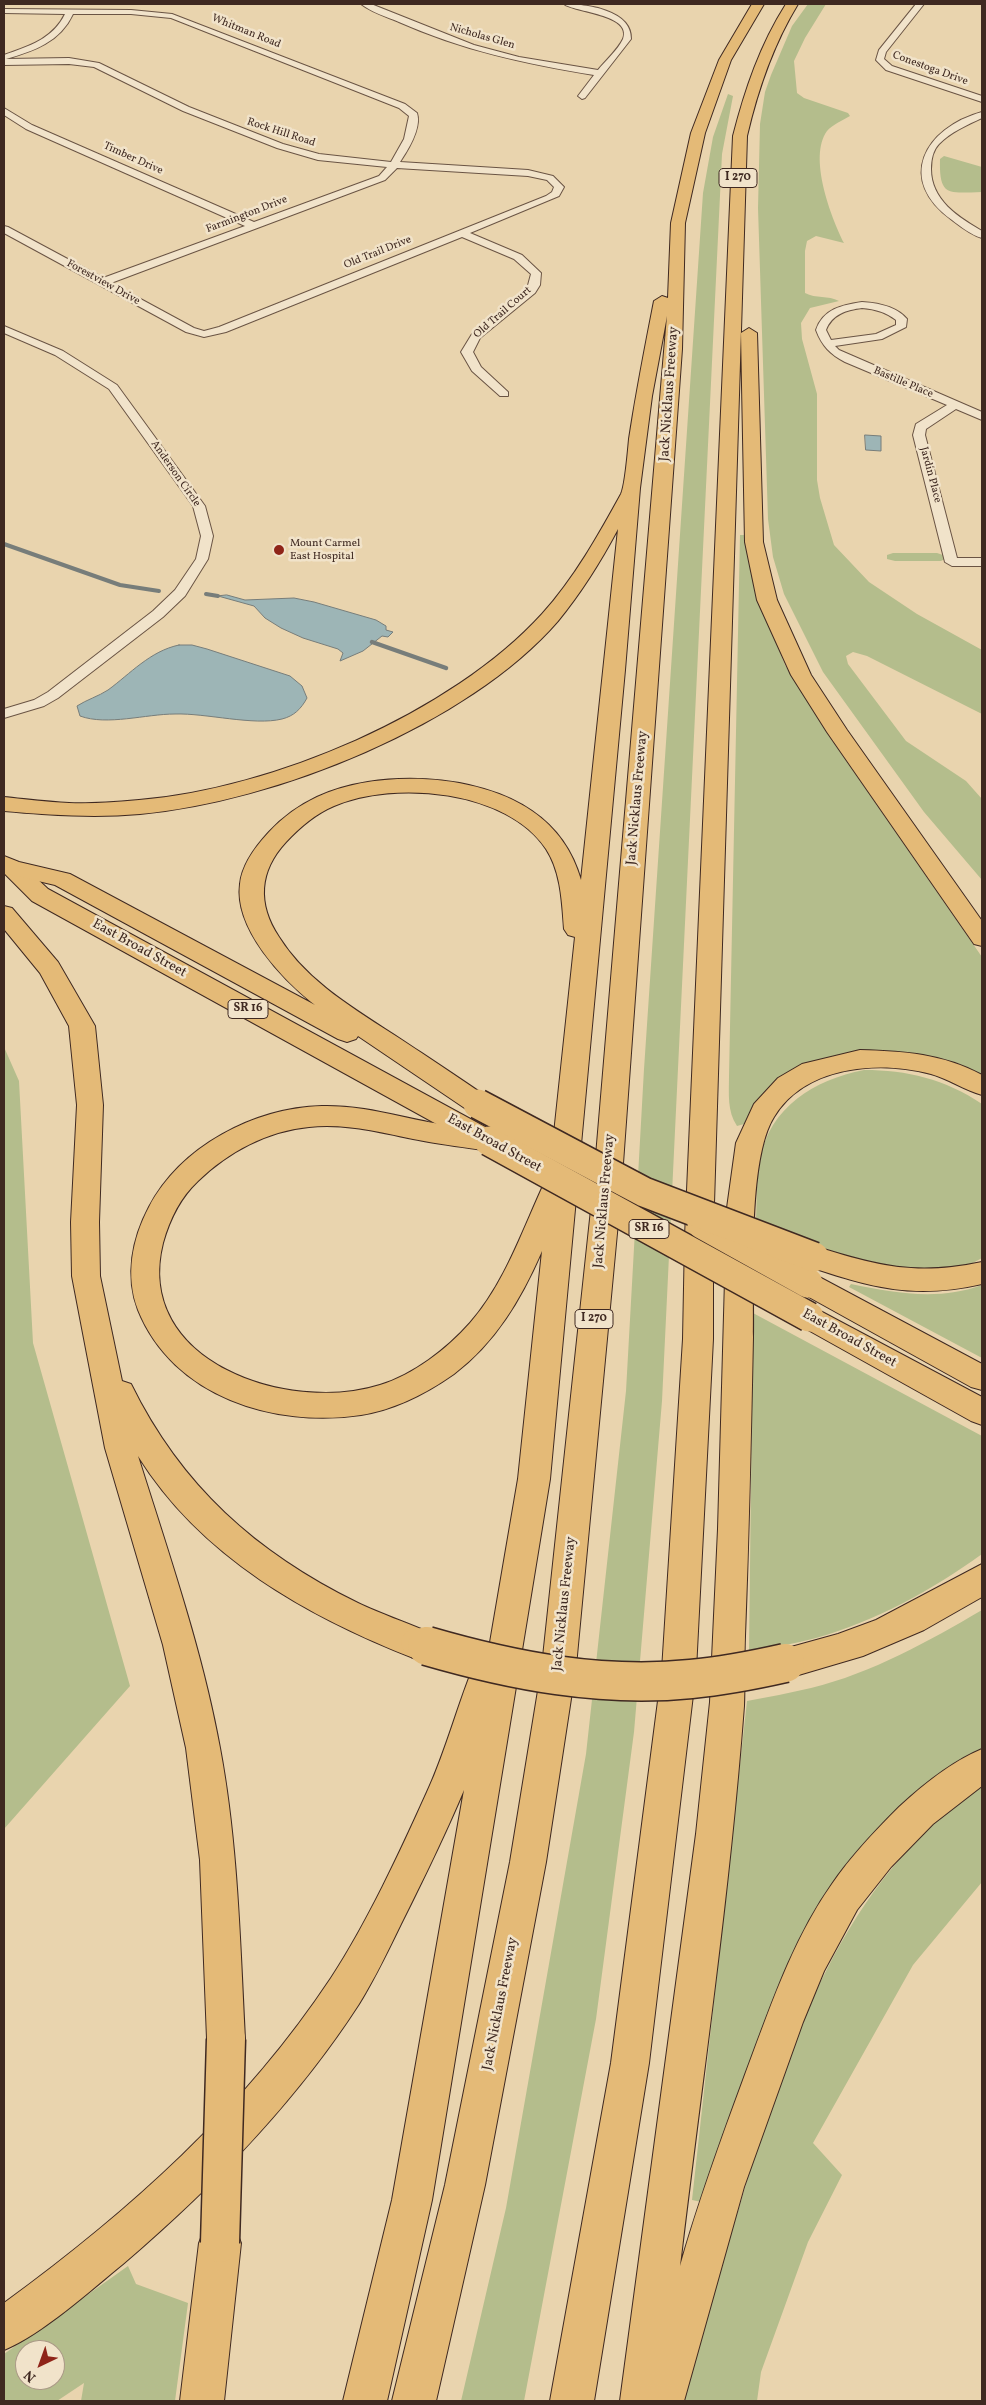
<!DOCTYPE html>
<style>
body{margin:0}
#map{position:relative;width:986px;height:2405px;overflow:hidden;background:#e9d4ae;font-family:Vollkorn,serif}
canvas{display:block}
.frame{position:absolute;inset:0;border:5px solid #3f2921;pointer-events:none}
.north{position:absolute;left:15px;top:2340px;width:50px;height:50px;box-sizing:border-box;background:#f1e3ca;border:1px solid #aa9986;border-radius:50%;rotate:222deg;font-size:14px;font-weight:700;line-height:20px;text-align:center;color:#3f2921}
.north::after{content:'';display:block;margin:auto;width:18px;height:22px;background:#8f2418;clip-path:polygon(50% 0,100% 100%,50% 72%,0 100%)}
</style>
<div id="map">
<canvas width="986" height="2405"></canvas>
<div class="frame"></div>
<div class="north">N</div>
</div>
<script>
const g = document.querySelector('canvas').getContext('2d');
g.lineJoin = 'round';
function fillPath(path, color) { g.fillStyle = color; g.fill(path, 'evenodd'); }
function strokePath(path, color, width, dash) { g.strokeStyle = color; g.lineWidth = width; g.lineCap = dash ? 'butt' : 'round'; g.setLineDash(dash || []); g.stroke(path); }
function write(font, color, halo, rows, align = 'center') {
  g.font = font + ' Vollkorn,serif'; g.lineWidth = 5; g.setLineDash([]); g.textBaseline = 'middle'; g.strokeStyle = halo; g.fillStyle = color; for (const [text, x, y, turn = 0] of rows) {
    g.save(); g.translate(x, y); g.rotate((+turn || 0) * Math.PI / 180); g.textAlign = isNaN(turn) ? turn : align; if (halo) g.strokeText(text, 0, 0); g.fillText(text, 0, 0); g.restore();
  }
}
const green = new Path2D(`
 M808,4H826L805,38L794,61L797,93L804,98L848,113L850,116C843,120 832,125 827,131C808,157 831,217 844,243L816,236L807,241L805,251V293C816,299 828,295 839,301L810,308L801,323L802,339L817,394V480L820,498L834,545L869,582L917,614L982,650V714L867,656L853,652L846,656L848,664L906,741L966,781L982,799V880L924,812L823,672L784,594L773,557L768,519L758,208L760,124L765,92L771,75L792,26Z
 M728,94L733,96L722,154L662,1401L634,1732L596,2019L524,2401H461L506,2208L586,1754L626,1391L644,1069L703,193L713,137Z
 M944,156L982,167V192C948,193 939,197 940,159Z
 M740,535H744L756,594L785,665L829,736L982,957V1078L865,1052L755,1104L744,1124L737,1126C727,1111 729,1094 729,1076Z
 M893,553H937L943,555L945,559L941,561H895L887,559V555Z
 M4,1047L19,1081L33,1343L130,1686L4,1829Z
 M864,1070C907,1070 945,1079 982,1104V1258L971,1264L930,1274L846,1260L756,1220C757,1201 756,1178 760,1159C770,1107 814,1080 864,1070Z
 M851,1284C894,1293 939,1301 982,1285V1358L849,1287Z
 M753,1313L982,1436V1554C932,1590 876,1621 816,1638C795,1644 771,1647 749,1652Z
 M982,1610V1752L938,1780L891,1818L706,2203L692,2200L747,1701C768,1697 790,1693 811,1688C872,1673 929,1641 982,1610Z
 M982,1787V1882L913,1965L813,2143L842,2175L808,2242L761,2372L757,2401H683L688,2376C706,2317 724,2257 742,2198C787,2047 843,1877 982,1787Z
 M128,2266L136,2284L188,2303L175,2401H81L84,2383L57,2401H4V2354ZM25,2350H55V2380H25Z`);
const water = new Path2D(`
 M865,435L881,436V451L866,450Z
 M227,595L245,600L294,598L314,602L376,620L386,626V630L393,632L388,637L382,636L363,651L340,661L343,653L338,649L303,638L281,628L265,618L254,606L218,596Z
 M179,645H192L207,649L290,676L302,686L307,698C301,709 294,716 282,719C254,726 206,713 175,714C146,714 107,726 80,716L77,706C86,700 99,696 108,690C130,674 150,651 179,645Z`);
const streamFar1 = new Path2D(`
 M4,544L120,585L159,591
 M206,594L218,596`);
const stream = new Path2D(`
 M372,642L446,668`);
const street = new Path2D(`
 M361,4H371L474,45L519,57L598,70C605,61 618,50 623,39C633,14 573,12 564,4C586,4 632,10 631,39L585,98L582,99L578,96L594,75C526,64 462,50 399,22C387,17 371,12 361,4Z
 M916,4H924L886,52L884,59L892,66L982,96V102L886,70L876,60L879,50Z
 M4,9L131,10L172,14L405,104L417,113C422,128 408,150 400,162L528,170L553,176L564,187L559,196L470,233L522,255L541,273L540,285L535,293L480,338L473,352L481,367L508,392V396H500L472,371L461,352L472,334L527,289L531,274L514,259L462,237L226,332L204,337L186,332L4,233V226L8,227L103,278L245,226L26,129L4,115V108L32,125L254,222L379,176L387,167L318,160L277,148L183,111L94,67L69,64L4,65V55C29,46 53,39 65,14L4,13ZM73,14H131L171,18L399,108L409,116L404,139L391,162L319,154L283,144L189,107L99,63L69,58L6,59C34,51 60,42 73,14ZM397,168L528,176L547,180L554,187L552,192L546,196L219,327L204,331L194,328L111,283L385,180Z
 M982,112V118C967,125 951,132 939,144C933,150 931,160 931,169C931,200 958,217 982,231V238C971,235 961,227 952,220C896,180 924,128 982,112Z
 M862,302C878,303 896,306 907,319L906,327L882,339L835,346L839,350L982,412V420L956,409L926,429L925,435L957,558H982V566H952L945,562L913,435L916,424L947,405L845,362C830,354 822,346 816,330C823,309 842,305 862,302ZM862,308C875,309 886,312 896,320V325L876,334L831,340L826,330C832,314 847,310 862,308Z
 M4,326L63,351L117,385L205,506L213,536L208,559L185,596L163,617L58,698L44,706L4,718V709L34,700L48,692L153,611L175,590L196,559L201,536L193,506L109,389L55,355L4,333Z`);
const primary = new Path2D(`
 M12,860L20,863L48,889L498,1134L502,1141L498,1148L489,1151L480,1148L32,901L4,873V863Z
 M808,1271L982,1364V1390L971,1387L798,1291L794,1283L798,1275Z
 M809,1305L982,1397V1425L971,1421L799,1325L794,1317L799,1309Z`);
const highway = new Path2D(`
 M752,4H764L731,60L705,133L685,223L682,349L621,1191L576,1666L546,1862L485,2185L436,2401H392L445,2185L510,1862L542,1666L593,1191L667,316L652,396L640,488L625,670L550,1479L432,2200L387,2401H343L392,2200L464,1790C445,1835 423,1880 401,1924C388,1951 375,1978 359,2004C295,2103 212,2188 123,2264C91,2290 41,2335 4,2350V2303C129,2212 245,2108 331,1978C367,1923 400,1852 427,1792C447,1749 458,1702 477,1658L488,1654L518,1479L542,1251C521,1299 496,1342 454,1374C427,1393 394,1410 361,1415C275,1428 173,1397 138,1310C125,1276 132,1239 149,1207C181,1146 254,1108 322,1106C358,1105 393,1115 428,1122C451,1126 476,1127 498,1134L502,1141L498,1148L489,1151C464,1147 438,1144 413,1139C379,1132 344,1123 309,1127C267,1131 228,1152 198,1181C180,1198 170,1218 163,1243C133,1362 288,1414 380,1385C413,1375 447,1349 470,1323C504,1284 521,1234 542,1188L549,1180L575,937L568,935L564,929C562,902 561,872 546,849C507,790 394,780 334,806C315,814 300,827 286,842C259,871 257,904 279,937C307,982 356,1010 399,1038C429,1058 458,1077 487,1097L491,1104L487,1111L478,1114L469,1111L358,1036L356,1039L347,1042L338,1039L55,885L4,873V856L19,862L70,874L315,1005C283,980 234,929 240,884C242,864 256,846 269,832C283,817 298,806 317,797C376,769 478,773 532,811C557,828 573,852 581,880L618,529C601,561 581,593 558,621C468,725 274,802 140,814C94,818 50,815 4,811V797C25,799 47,802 69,803C92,804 116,802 139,800C272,789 451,714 542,614C574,579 599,534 621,494C625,486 628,450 629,439C636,392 645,347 654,301L662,296L668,298L671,223L691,133L719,60Z
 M786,4H798C773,45 758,89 747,136L713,1236V1339L696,1670L649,2063L594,2401H550L611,2063L662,1670L683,1339L685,1236L733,136C745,89 760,45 786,4Z
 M749,328L757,333L763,542L777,600L811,675L847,730L982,921V946L974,944L827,732L791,675L757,600L745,542L741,333Z
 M4,906L12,908L58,962L95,1026L103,1105L99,1222L100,1276L122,1381L131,1384C181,1486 256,1553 358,1603C381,1614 405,1622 428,1632L433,1643L428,1654L416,1659C308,1617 201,1557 138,1456C168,1552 202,1649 220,1748C238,1844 240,1942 245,2039L240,2053L226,2058L212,2053L207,2039L200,1860L186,1748L163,1645L105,1448L72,1276L71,1222L77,1105L69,1026L40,973L4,929Z
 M860,1050C903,1051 944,1054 982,1075V1095C964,1090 949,1079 931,1074C878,1060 805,1066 774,1117C747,1160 754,1283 753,1337C751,1437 749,1536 745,1636C744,1659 745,1683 744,1706C730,1893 702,2080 680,2266C698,2203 720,2142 743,2080C768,2014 791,1942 832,1884C851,1856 875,1831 899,1807C924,1784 951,1762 982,1749V1786L933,1824L891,1867L857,1910L824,1971L803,2022L744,2187L684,2401H620L696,1834L710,1702L718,1529L727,1208L736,1143L754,1104L778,1078L802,1064Z
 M814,1246C877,1266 916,1276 982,1262V1284C912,1300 870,1287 804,1265L800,1257L804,1249Z
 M982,1564V1597L924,1630L863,1656L785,1679L773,1674L768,1663L773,1652L838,1634L876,1620Z
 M220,2222L235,2228L241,2243L224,2401H180L199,2243L205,2228Z`);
const primaryBridge = new Path2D(`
 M489,1141L809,1317
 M702,1224L808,1283`);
const highwayBridgeFar1 = new Path2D(`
 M478,1104L644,1192L814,1257
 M416,1643L432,1648`);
const highwayBridge = new Path2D(`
 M427,1646C513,1671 601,1688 691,1679C723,1676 754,1670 785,1663
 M220,2243L226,2039`);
const markers = [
 [279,550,6,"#8f2418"]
];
const farStreetnames = [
 ["Whitman Road",246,32,22],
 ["Nicholas Glen",482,37,16],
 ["Conestoga Drive",930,69,20],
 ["Rock Hill Road",281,133,18],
 ["Timber Drive",133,159,24],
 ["Farmington Drive",247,215,-21],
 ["Old Trail Drive",378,253,-22],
 ["Forestview Drive",103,283,29],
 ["Old Trail Court",503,313,-41],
 ["Bastille Place",903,383,23],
 ["Anderson Circle",175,474,55],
 ["Jardin Place",930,475,75]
];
const farPoinames = [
 ["Mount Carmel",290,544],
 ["East Hospital",290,557]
];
const shields = [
 [738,178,38],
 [248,1009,40],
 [649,1229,40],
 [594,1319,38]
];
const shieldNames = [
 ["I 270",738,178],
 ["SR 16",248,1009],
 ["SR 16",649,1229],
 ["I 270",594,1319]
];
const streetNames = [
 ["Jack Nicklaus Freeway",670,394,-86],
 ["Jack Nicklaus Freeway",638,798,-85],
 ["East Broad Street",139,949,29],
 ["East Broad Street",494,1144,29],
 ["Jack Nicklaus Freeway",605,1201,-85],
 ["East Broad Street",849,1339,29],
 ["Jack Nicklaus Freeway",565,1604,-84],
 ["Jack Nicklaus Freeway",501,2004,-79]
];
fillPath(green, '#b4bd8c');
fillPath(water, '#9db5b6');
strokePath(water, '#777d7a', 1);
strokePath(streamFar1, '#777d7a', 4);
strokePath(stream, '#777d7a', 4.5);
strokePath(street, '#6a5444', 2);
strokePath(primary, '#3f2921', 2);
strokePath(highway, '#3f2921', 2);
fillPath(street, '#f1e3ca');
fillPath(primary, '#e4ba77');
fillPath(highway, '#e4ba77');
strokePath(primaryBridge, '#3f2921', 32, []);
strokePath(highwayBridgeFar1, '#3f2921', 32, []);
strokePath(highwayBridge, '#3f2921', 41, []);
strokePath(primaryBridge, '#e4ba77', 29);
strokePath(highwayBridgeFar1, '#e4ba77', 29);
strokePath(highwayBridge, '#e4ba77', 38);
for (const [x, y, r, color] of markers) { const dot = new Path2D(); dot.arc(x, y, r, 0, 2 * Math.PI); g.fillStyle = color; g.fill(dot); strokePath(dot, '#f1e3ca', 2); }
write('11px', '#3f2921', '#f1e3ca', farStreetnames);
write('11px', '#3f2921', '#f1e3ca', farPoinames, 'left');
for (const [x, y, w] of shields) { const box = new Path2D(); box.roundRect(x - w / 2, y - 9.5, w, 19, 4); g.fillStyle = '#f1e3ca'; g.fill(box); strokePath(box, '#3f2921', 1); }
write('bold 12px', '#3f2921', null, shieldNames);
write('14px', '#3f2921', '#f1e3ca', streetNames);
</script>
